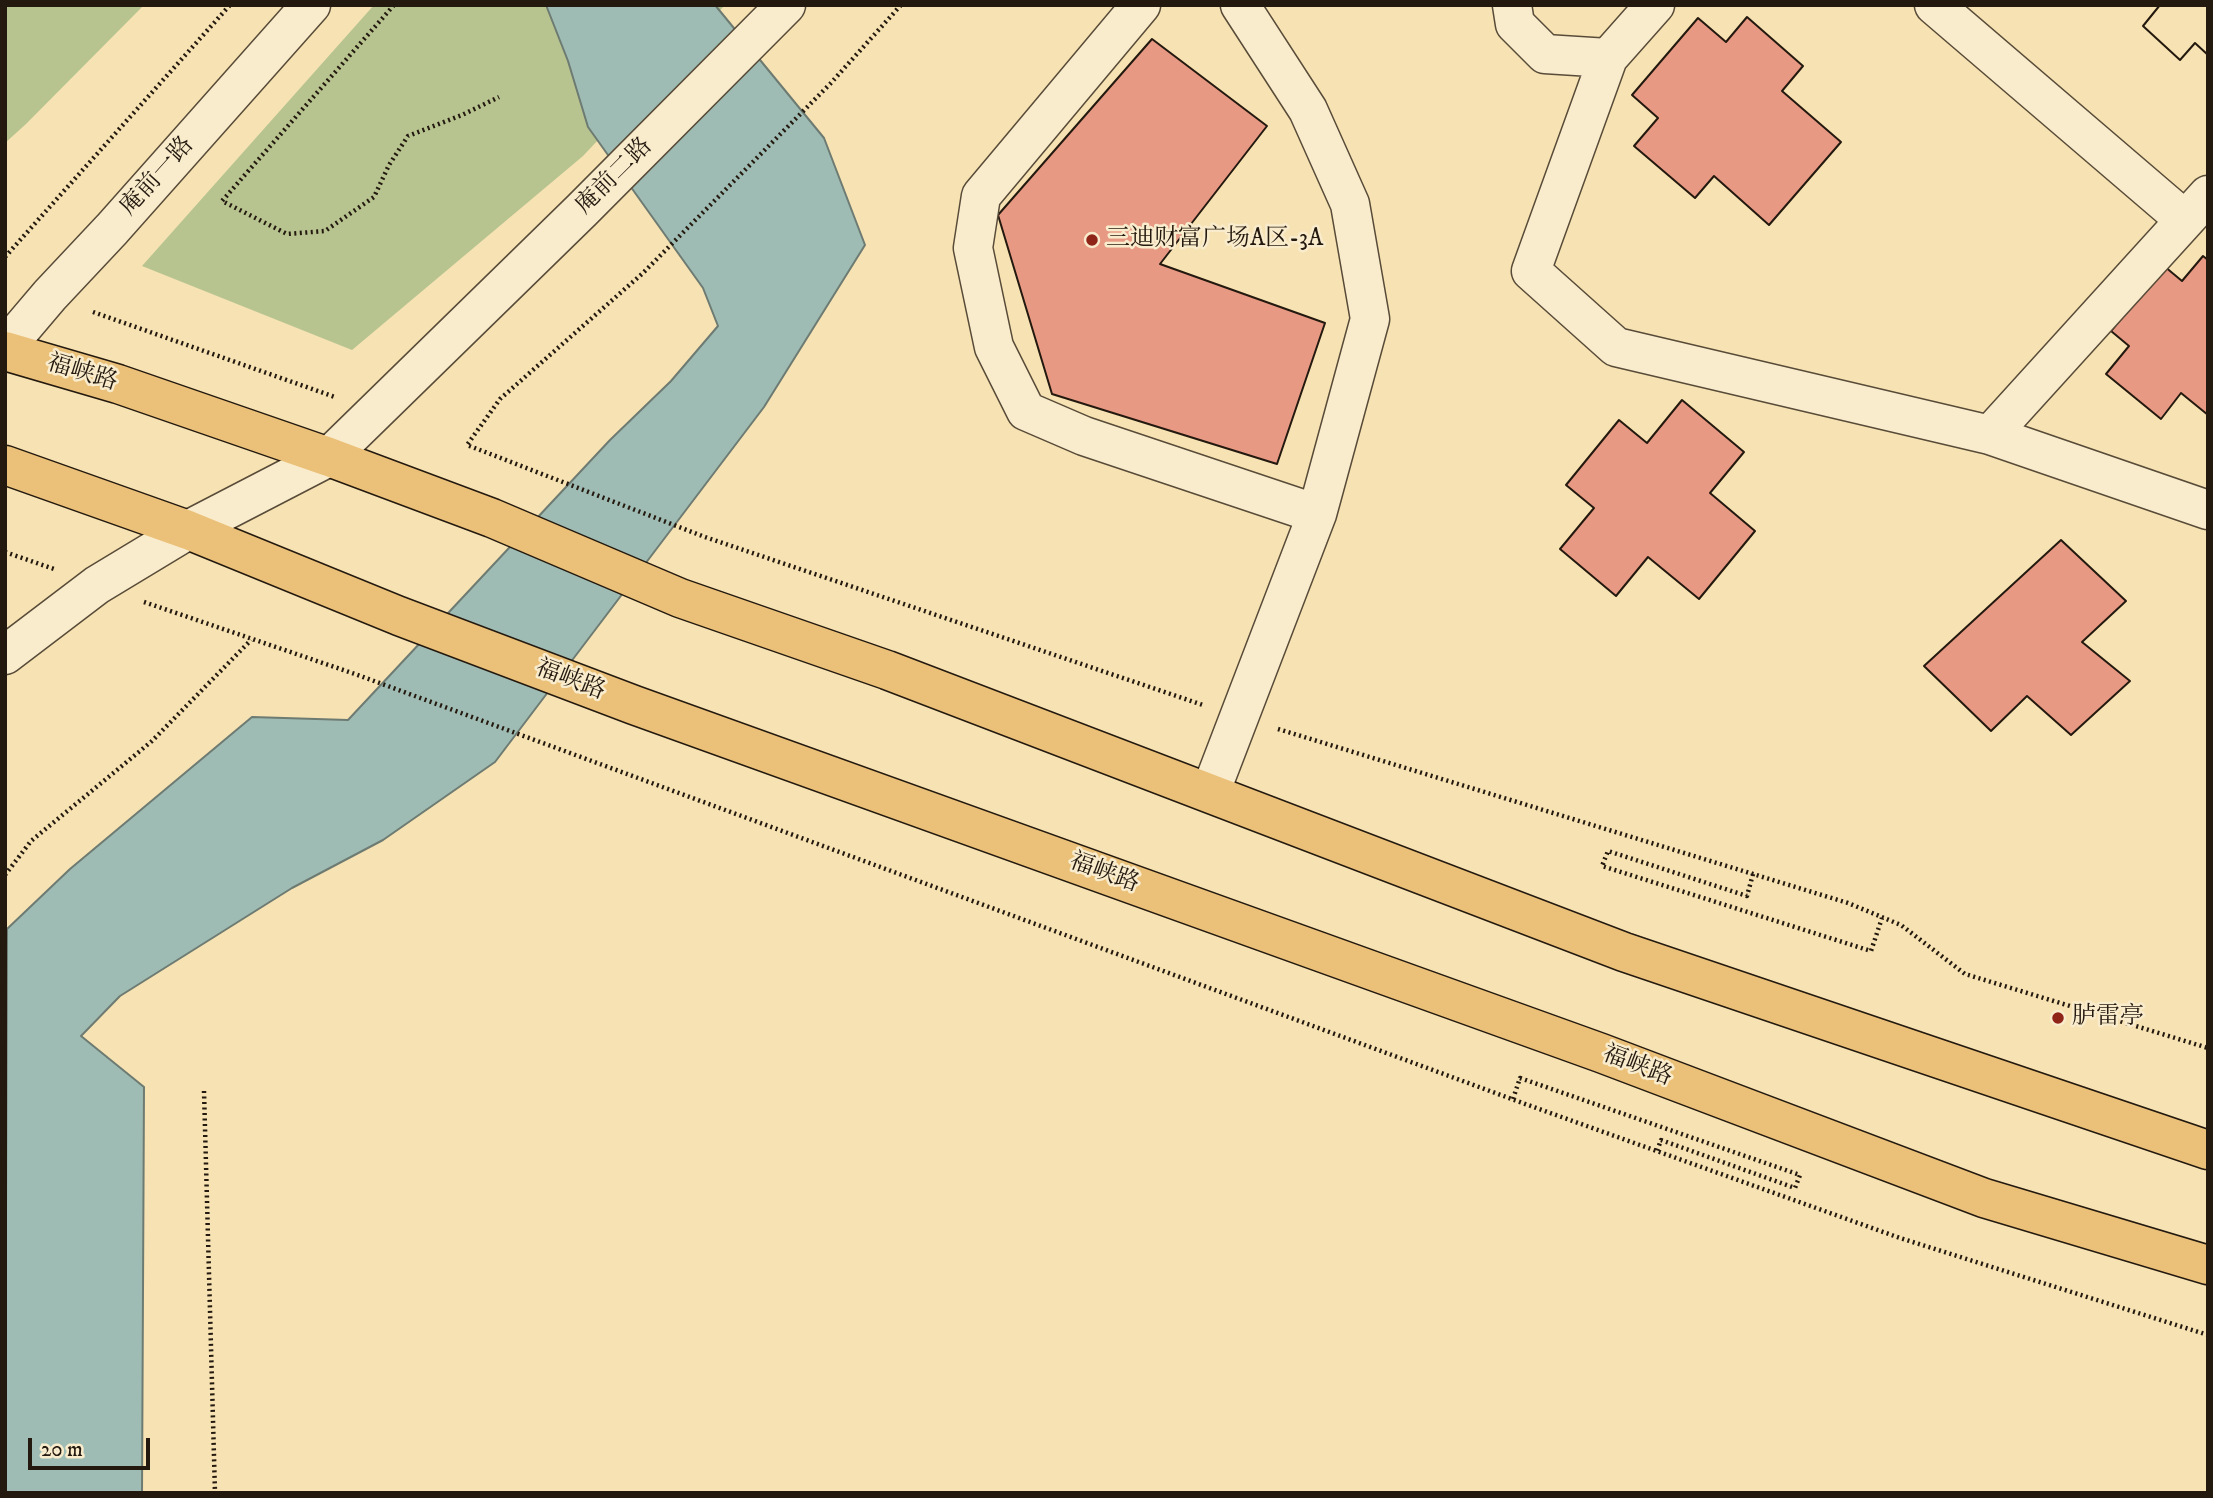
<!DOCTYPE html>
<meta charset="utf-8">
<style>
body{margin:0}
#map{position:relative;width:2213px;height:1498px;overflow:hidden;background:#f6e2b2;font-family:"IM FELL DW Pica",serif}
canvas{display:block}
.frame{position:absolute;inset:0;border:7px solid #24190f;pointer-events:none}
.scale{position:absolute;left:28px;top:1438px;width:122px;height:32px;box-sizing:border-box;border:4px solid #24190f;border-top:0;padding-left:9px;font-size:21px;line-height:24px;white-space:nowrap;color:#24190f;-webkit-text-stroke:5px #f9eccd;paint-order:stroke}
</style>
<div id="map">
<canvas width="2213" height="1498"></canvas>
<div class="frame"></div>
<div class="scale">20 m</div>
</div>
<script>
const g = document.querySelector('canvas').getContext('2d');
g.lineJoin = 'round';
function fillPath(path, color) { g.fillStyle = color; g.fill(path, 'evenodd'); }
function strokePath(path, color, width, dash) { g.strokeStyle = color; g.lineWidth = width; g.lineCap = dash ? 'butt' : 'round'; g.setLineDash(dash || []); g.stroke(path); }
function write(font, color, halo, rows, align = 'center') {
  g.font = font + ' "IM FELL DW Pica","Noto Serif SC",serif'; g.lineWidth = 5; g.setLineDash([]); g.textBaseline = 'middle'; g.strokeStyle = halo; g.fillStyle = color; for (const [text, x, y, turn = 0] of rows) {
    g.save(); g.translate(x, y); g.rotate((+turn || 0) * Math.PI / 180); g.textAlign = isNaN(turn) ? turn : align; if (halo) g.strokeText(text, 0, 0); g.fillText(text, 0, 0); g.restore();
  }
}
const green = new Path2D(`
 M5,5H144L26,124L5,143Z
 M374,5H725L583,156L352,350L142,266Z`);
const water = new Path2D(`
 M546,5H715L824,138L865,245L764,407L495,762L383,840L292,888L120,996L81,1036L144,1087L142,1493H5L7,929L70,869L252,717L348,720L610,440L671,381L718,326L703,288L588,127L568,61Z`);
const building = new Path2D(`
 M2160,5H2208V55L2195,43L2180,60L2143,26Z
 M2160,5H2208V55L2195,43L2180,60L2143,26Z
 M1747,17L1803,66L1782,91L1841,142L1769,225L1714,176L1695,198L1634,146L1658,118L1632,95L1698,18L1726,42Z
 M1152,39L1267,126L1160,264L1325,323L1277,464L1052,394L998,215Z
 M2203,256L2208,260V415L2181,393L2161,419L2106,374L2129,346L2111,331L2164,266L2182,281Z
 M1682,400L1744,452L1710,493L1755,531L1699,599L1648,557L1616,596L1560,549L1594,508L1566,485L1619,420L1647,443Z
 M2061,540L2126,601L2082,642L2130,681L2071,735L2027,696L1991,731L1924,666Z`);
const path = new Path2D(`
 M394,5L222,201L287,234L325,231L374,197L389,165L408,136L462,115L499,97
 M901,5L830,84L643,273L500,399L467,445L705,537L1203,705
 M5,257L230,5
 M93,312L335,397
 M5,552L54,569
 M144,602L355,674L1528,1105L1900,1238L2208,1335
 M1278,729L1848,903L1901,925L1965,974L2208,1048
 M1753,874L1747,896L1608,851L1602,866L1871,951L1882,918
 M5,875L31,841L152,741L251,640
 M204,1091L215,1493
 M1513,1099L1520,1078L1800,1175L1795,1188L1661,1140L1657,1151`);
const minor = new Path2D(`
 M1141,5L981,196L973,248L994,347L1026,411L1084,436L1317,514
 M1512,5L1515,24L1545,54L1608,58
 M1655,5L1608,58L1531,271L1616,347L1990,435L2208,510
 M1934,5L2185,220
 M5,348L50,295L112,229L311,5
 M1990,435L2208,195
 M5,655L97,585L188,530L329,457L582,210L786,5
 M1210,793L1317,514L1370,319L1350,204L1308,110L1240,5`);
const highway = new Path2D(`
 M5,351L118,384L329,457L492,518L680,598L887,670L1624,952L2208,1150
 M5,465L188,530L399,616L634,705L1601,1053L1984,1198L2208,1265`);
const markers = [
 [1092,240,7,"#8f2418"],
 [2058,1018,7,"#8f2418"]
];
const streetNames = [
 ["庵前一路",158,177,-48],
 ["庵前二路",615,177,-45],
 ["福峡路",82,374,17],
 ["福峡路",570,681,21],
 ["福峡路",1104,874,20],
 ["福峡路",1637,1067,21]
];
const poiNames = [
 ["三迪财富广场A区-3A",1106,240],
 ["胪雷亭",2072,1018]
];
fillPath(green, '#b7c490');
fillPath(water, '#9ebcb4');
strokePath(water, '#6d7b72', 2);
fillPath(building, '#e79983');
strokePath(building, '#24190f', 2);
strokePath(minor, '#584b38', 41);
strokePath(highway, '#24190f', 41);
strokePath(path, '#24190f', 4.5, [2, 3.5]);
strokePath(minor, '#f9eccd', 38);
strokePath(highway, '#ebc179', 38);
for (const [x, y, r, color] of markers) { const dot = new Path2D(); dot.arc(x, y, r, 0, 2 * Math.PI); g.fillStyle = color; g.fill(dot); strokePath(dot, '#f9eccd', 2.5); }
write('24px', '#24190f', '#f9eccd', streetNames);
write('24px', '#24190f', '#f9eccd', poiNames, 'left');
</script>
